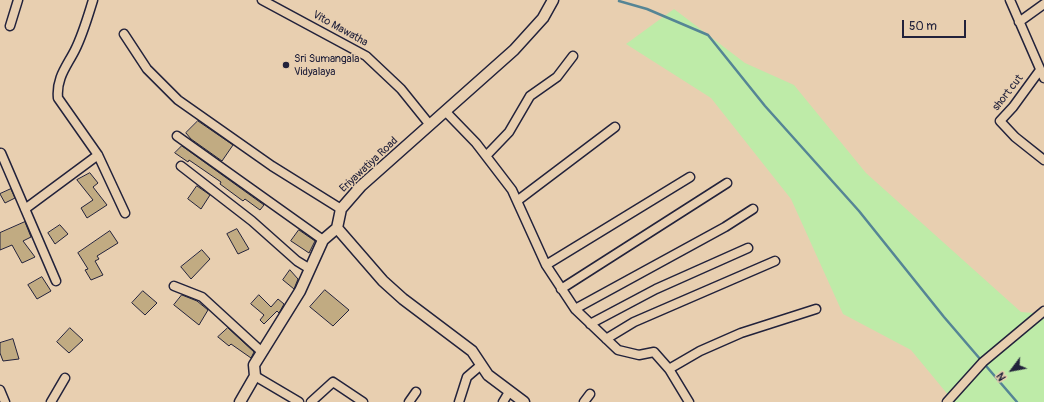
<!DOCTYPE html>
<style>
body{margin:0}
#map{position:relative;width:1044px;height:402px;overflow:hidden;background:#e8cfb0;font-family:Pangolin,sans-serif}
canvas{display:block}
.north{position:absolute;left:992px;top:350px;width:40px;height:40px;-webkit-text-stroke:3px #e8cfb0;paint-order:stroke;rotate:238deg;font-size:11px;font-weight:700;line-height:16px;text-align:center;color:#22223b}
.north::after{content:'';display:block;margin:auto;width:14px;height:18px;background:#22223b;clip-path:polygon(50% 0,100% 100%,50% 72%,0 100%)}
.scale{position:absolute;left:902px;top:20px;width:64px;height:18px;box-sizing:border-box;border:2px solid #22223b;border-top:0;padding-left:5px;font-size:12px;line-height:14px;white-space:nowrap;color:#22223b;-webkit-text-stroke:3px #e8cfb0;paint-order:stroke}
</style>
<div id="map">
<canvas width="1044" height="402"></canvas>
<div class="north">N</div>
<div class="scale">50 m</div>
</div>
<script>
const g = document.querySelector('canvas').getContext('2d');
g.lineJoin = 'round';
function fillPath(path, color) { g.fillStyle = color; g.fill(path, 'evenodd'); }
function strokePath(path, color, width, dash) { g.strokeStyle = color; g.lineWidth = width; g.lineCap = dash ? 'butt' : 'round'; g.setLineDash(dash || []); g.stroke(path); }
function write(font, color, halo, rows, align = 'center') {
  g.font = font + ' Pangolin,sans-serif'; g.lineWidth = 3; g.setLineDash([]); g.textBaseline = 'middle'; g.strokeStyle = halo; g.fillStyle = color; for (const [text, x, y, turn = 0] of rows) {
    g.save(); g.translate(x, y); g.rotate((+turn || 0) * Math.PI / 180); g.textAlign = isNaN(turn) ? turn : align; if (halo) g.strokeText(text, 0, 0); g.fillText(text, 0, 0); g.restore();
  }
}
const green = new Path2D(`
 M674,9L745,63L794,85L866,173L1021,312L1044,314V402H954L911,350L843,314L791,199L711,98L626,44Z`);
const stream = new Path2D(`
 M619,1L647,9L708,35L765,106L859,211L944,317L1017,402`);
const building = new Path2D(`
 M198,121L233,145L222,161L191,139L186,133Z
 M182,146L264,205L260,210L245,199L243,201L220,184L221,182L189,160L188,162L175,153Z
 M90,173L98,183L93,187L107,205L87,218L81,208L93,200L77,180Z
 M197,186L210,195L201,209L188,199Z
 M11,189L15,198L5,203L0,194Z
 M25,222L31,237L23,241L35,257L22,263L12,245L0,250V233Z
 M60,225L68,234L55,244L48,233Z
 M237,229L249,249L238,254L227,234Z
 M299,230L315,241L309,253L291,241Z
 M110,231L118,243L97,256L99,259L95,261L103,275L91,280L85,270L88,269L78,253Z
 M202,250L210,259L191,279L181,267Z
 M290,270L298,279L294,289L283,280Z
 M42,277L51,291L37,299L28,285Z
 M325,290L349,310L333,326L310,307Z
 M143,291L157,303L145,315L132,303Z
 M182,295L197,301L208,310L199,325L174,305Z
 M259,295L271,307L278,299L284,304L279,313L277,311L264,324L260,320L264,315L251,304Z
 M70,328L83,340L69,353L57,342Z
 M228,328L254,352L251,358L231,344L229,346L218,337Z
 M13,339L19,359L3,361L0,353V343Z`);
const minor = new Path2D(`
 M93,0C88,16 83,34 75,50C67,66 56,78 58,98L98,155L125,213
 M262,0L366,56L401,89L430,125
 M1010,0L1044,78
 M1019,22L1044,4
 M10,26L18,0
 M124,34L147,69L178,100L272,166L341,209
 M1040,70L1013,107L1000,121L1015,137L1044,160
 M446,112L476,143L512,190L546,265L575,309L618,350L639,355L654,352L669,369L689,402
 M177,136L323,240
 M1,153L56,281
 M486,156L509,132L530,96L557,77L573,56
 M181,166L252,221L297,261L310,269
 M517,201L615,127
 M25,209L98,155
 M546,265L690,177
 M174,286L202,297L262,352
 M561,289L727,183
 M575,309L725,227L753,209
 M590,324L656,289L748,248
 M606,339L634,322L775,261
 M669,369L700,351L741,333L816,309
 M255,376L299,402
 M0,390L5,402
 M51,402L65,378
 M311,402L333,382L363,402
 M409,402L416,392
 M459,402L467,377L481,365
 M503,402L509,392
 M584,402L590,394
 M947,402L983,362L1044,311`);
const tertiary = new Path2D(`
 M337,228L383,281L403,299L472,351L488,375L524,402
 M240,402L255,376L254,365L300,291L323,240L337,228L341,209L361,186L514,50L543,18L553,0`);
const markers = [
 [286,65,4,"#22223b"]
];
const streetNames = [
 ["Vito Mawatha",340,29,29],
 ["short cut",1008,93,-52],
 ["Eriyawatiya Road",369,165,-43]
];
const poiNames = [
 ["Sri Sumangala",294,59],
 ["Vidyalaya",294,72]
];
fillPath(green, '#beeba8');
strokePath(stream, '#558595', 2.5);
fillPath(building, '#c1ab82');
strokePath(building, '#22223b', 1);
strokePath(minor, '#22223b', 11);
strokePath(tertiary, '#22223b', 13);
strokePath(minor, '#e8cfb0', 8);
strokePath(tertiary, '#e8cfb0', 10);
for (const [x, y, r, color] of markers) { const dot = new Path2D(); dot.arc(x, y, r, 0, 2 * Math.PI); g.fillStyle = color; g.fill(dot); strokePath(dot, '#e8cfb0', 1.5); }
write('11px', '#22223b', '#e8cfb0', streetNames);
write('11px', '#22223b', '#e8cfb0', poiNames, 'left');
</script>
